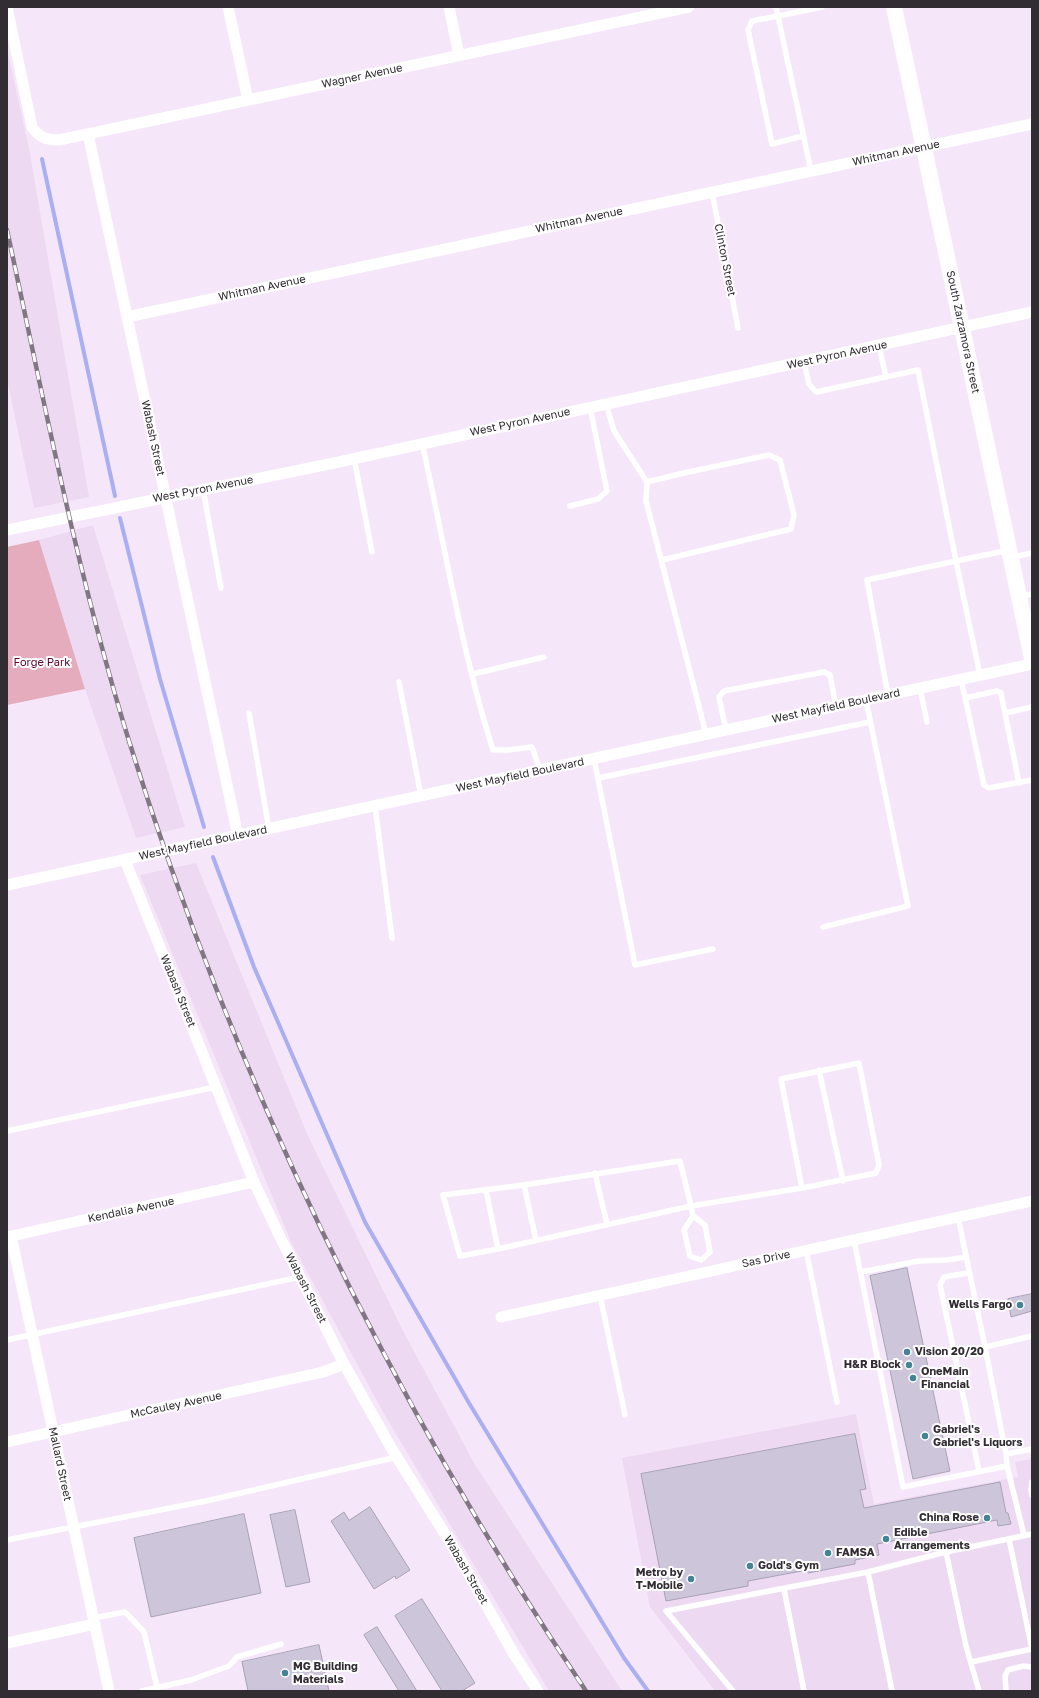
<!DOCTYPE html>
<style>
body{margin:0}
#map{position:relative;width:1039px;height:1698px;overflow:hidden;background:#f6e6fa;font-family:"Golos Text",sans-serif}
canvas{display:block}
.frame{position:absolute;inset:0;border:8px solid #322c33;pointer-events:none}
</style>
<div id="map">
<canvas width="1039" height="1698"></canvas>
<div class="frame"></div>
</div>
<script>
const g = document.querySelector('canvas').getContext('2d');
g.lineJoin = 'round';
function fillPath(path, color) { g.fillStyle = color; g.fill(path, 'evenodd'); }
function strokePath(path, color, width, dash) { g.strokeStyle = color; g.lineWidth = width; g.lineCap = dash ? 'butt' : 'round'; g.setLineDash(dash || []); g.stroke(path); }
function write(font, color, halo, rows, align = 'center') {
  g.font = font + ' "Golos Text",sans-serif'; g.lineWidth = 4; g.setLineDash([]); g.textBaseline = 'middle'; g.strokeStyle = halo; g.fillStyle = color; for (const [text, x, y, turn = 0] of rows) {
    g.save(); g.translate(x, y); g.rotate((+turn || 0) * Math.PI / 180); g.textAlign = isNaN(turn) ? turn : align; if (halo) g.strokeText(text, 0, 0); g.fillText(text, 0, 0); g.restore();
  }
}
const built = new Path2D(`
 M7,49L29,148L89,497L34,508L7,379Z
 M93,525L185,827L136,838L85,689L39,540Z
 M196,863L308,1136L402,1329L474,1463L622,1691H549L383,1412L291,1242L140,875Z
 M856,1414L874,1504L1018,1477L1015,1462L1032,1459V1691H715L650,1607L622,1458Z`);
const green = new Path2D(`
 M39,540L85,689L7,705V547Z`);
const stream = new Path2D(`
 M42,159L115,496
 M120,518L160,679L204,827
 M213,857L254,967L365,1222L469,1403L624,1658L648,1691`);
const building = new Path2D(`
 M907,1268L950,1471L913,1479L870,1276Z
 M1032,1294V1311L1011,1317L1008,1299Z
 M855,1434L866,1489L860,1490L864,1508L1000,1482L1006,1513H1008L1011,1524L998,1526L997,1520L877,1544L879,1555L855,1560V1564L808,1573L807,1570L748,1581V1586L666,1601L641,1474Z
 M370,1507L410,1570L396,1579L395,1576L374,1589L331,1521L344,1512L349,1520Z
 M295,1510L310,1582L286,1587L270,1515Z
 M244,1514L261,1593L151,1617L134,1538Z
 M422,1599L475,1683L462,1691H442L395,1616Z
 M377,1627L417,1691H399L364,1635Z
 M319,1645L329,1691H248L242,1662Z`);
const service = new Path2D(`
 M776,7L778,16L822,7
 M803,136L772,144L748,30L752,21L778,16L811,171
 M712,192L738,328
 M879,346L886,377
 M804,362L809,384L816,392L918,370L956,561L1009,550
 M606,404L614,431L647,482
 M422,443C445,545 461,650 493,750H508L532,747L540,770
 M354,458L372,552
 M203,489L221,588
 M570,506L598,499L607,491L590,407
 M1013,557L1032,553
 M662,560L791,529L794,515L780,460L769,455L684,473L647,482L646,501L706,734
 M1019,597L1032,594
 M473,674L544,657
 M961,679L984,785L989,788L1032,780
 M399,682L421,796
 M920,688L927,722
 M888,695L867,580L956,561L980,675
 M965,698L997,691L1001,693L1005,713
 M249,713L269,829
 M726,730L719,697L724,691L824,672L830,675L836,706
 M594,759L635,965L713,949
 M598,778L870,722
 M1019,783L1005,713L1032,707
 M375,806L392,938
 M823,927L908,906L866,700
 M819,1070L843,1181
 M7,1131L216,1087
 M595,1173L607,1224
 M524,1185L536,1240
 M486,1190L498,1249L460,1256L443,1195L524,1185L680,1161L691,1206L498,1249
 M693,1216L705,1225L710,1252L701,1260
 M958,1217L985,1347L1032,1336
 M854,1240L903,1487L1007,1466L1006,1454L1032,1449
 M806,1250L837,1402
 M701,1260L690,1256L684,1230L693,1216L691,1206L802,1188L876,1173L879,1165L859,1063L781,1079L802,1188
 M861,1272L919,1261L947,1260L965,1257
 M968,1273L944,1277L940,1285L979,1471
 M600,1295L625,1415
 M7,1340L300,1277
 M955,1354L985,1347L1006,1454
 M1007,1466L1024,1535
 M1032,1482L1031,1489L1032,1495
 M7,1540L206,1501L397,1457
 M946,1552L966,1646L979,1691
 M868,1572L892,1691
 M784,1589L804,1691
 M94,1618L125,1612L144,1632L158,1691
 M971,1662L1032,1649L1009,1539
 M142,1691L191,1680L229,1666L237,1657L281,1644
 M733,1691L666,1611L868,1572L946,1552L1032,1534
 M1006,1691L1005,1676L1008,1670L1023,1666L1032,1667`);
const minor = new Path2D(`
 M7,7L32,127C39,138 48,140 59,140L689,7
 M228,7L248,100
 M449,7L459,55
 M88,134L238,836
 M127,317L1032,124
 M7,530L334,463L1032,312
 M125,860L254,1182L280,1237L344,1364L393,1451L455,1550L515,1656L538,1691
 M7,885L1032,664
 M11,1236L109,1691
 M7,1237L254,1182
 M501,1317L1032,1201
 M7,1442L323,1372L344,1364
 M7,1643L95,1624`);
const secondary = new Path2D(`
 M894,7L1032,658`);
const rail = new Path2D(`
 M7,230C44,401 77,573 129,741C234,1078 389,1398 586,1691`);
const markers = [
 [1020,1305,4,"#438396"],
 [907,1352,4,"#438396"],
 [909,1365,4,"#438396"],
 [913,1378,4,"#438396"],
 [925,1436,4,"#438396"],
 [987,1518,4,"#438396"],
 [886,1539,4,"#438396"],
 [828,1553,4,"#438396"],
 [750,1566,4,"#438396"],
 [691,1579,4,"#438396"],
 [285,1673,4,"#438396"]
];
const streetNames = [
 ["Wagner Avenue",362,76,-12],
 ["Whitman Avenue",896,153,-12],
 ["Whitman Avenue",579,220,-12],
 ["Clinton Street",725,260,79],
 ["Whitman Avenue",262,288,-12],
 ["South Zarzamora Street",963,332,78],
 ["West Pyron Avenue",837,355,-12],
 ["West Pyron Avenue",520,422,-12],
 ["Wabash Street",153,438,78],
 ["West Pyron Avenue",203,489,-11],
 ["West Mayfield Boulevard",836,706,-12],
 ["West Mayfield Boulevard",520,775,-12],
 ["West Mayfield Boulevard",203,843,-12],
 ["Wabash Street",178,991,68],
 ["Kendalia Avenue",131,1210,-12],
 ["Sas Drive",766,1259,-12],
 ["Wabash Street",306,1288,63],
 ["McCauley Avenue",176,1405,-12],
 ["Mallard Street",60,1464,78],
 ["Wabash Street",466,1570,60]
];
const parkNames = [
 ["Forge Park",42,663]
];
const poiNames = [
 ["Wells Fargo",1012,1305,"right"],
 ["Vision 20/20",915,1352],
 ["H&R Block",901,1365,"right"],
 ["OneMain",921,1372],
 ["Financial",921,1385],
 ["Gabriel's",933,1430],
 ["Gabriel's Liquors",933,1443],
 ["China Rose",979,1518,"right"],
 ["Edible",894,1533],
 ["Arrangements",894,1546],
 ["FAMSA",836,1553],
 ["Gold's Gym",758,1566],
 ["Metro by",683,1573,"right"],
 ["T-Mobile",683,1586,"right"],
 ["MG Building",293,1667],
 ["Materials",293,1680]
];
fillPath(built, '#eed9f2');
fillPath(green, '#e4acbc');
strokePath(stream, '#a9aff0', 4);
fillPath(building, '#cdc6db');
strokePath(building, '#a8a2b6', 1);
strokePath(service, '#fff', 5.5);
strokePath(minor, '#fff', 11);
strokePath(secondary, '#fff', 16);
strokePath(rail, '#817783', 4.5);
strokePath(rail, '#fff', 3, [9]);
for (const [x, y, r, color] of markers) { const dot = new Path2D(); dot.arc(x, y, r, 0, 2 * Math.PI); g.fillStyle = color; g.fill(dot); strokePath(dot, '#fff', 1.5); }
write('11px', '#322c33', '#fff', streetNames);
write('11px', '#5e042f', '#fff', parkNames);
write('bold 11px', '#322c33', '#fff', poiNames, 'left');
</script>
